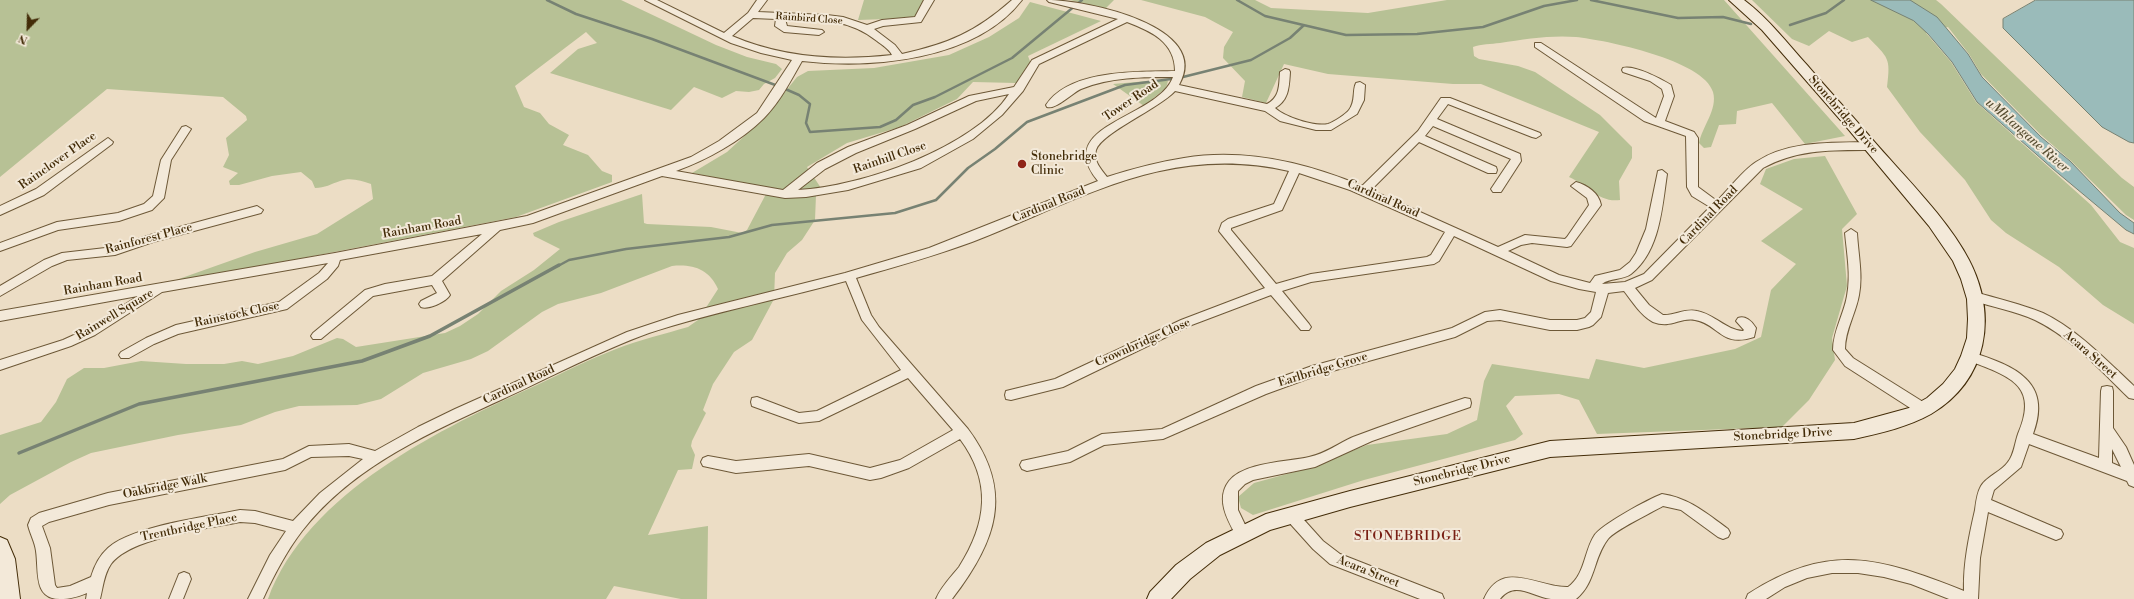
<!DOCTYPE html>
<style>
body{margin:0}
#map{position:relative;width:2134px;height:599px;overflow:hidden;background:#ecddc5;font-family:"Libre Bodoni",serif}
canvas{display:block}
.north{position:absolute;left:8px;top:8px;width:40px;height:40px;-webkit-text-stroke:3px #f3e9d9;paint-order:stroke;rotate:203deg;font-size:11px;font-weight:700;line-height:16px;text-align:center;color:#432c08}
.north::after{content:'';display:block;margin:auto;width:14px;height:18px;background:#432c08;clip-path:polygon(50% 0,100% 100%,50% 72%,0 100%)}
</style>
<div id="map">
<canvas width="2134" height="599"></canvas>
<div class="north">N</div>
</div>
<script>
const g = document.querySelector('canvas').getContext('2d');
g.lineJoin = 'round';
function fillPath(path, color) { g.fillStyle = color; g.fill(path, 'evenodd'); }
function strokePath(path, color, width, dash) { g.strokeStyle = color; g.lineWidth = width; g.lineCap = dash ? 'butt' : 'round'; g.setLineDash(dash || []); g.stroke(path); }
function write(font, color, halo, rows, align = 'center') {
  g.font = font + ' "Libre Bodoni",serif'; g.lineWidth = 4; g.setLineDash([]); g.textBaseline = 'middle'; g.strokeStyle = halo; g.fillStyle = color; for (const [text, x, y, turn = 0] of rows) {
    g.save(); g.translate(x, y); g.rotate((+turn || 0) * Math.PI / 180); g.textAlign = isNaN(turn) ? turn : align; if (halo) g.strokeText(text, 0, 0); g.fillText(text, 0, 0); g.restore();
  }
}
const green = new Path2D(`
 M0,0H621L716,45L747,57L776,64L782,69L775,78L764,84L759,90L749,92L736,91L722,98L694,87L671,110L550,73L578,49L597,43L586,32L515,86L524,107L540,113L549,124L569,135L563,145L588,155L602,171L612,175V182L516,217L173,283L176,280L255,252L317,234L373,199L371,184C361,181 351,177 340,181C331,184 325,188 315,188L312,181L301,172L272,176L239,185H230L229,181L238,173L223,167L229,155L226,138L247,120L246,116L223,97L107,89L0,177Z
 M864,0H926L916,18L858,20Z
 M1070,0H1114L1105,9Z
 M1141,0H1255L1271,8L1368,13L1447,0H1724L1845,136L1805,144L1772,103L1737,111L1736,124L1719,125L1711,147L1704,148L1699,143C1702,127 1718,109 1713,92C1704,60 1605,40 1576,37C1551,35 1525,39 1500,43C1491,44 1481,44 1473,47L1474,56L1479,59L1518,66L1535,72L1600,115L1632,147V158L1619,181L1620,200C1599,203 1588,185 1569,177L1599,132L1481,84H1453L1328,74L1284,64L1266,103L1242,97L1245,81L1223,58L1224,47L1233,32L1205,17Z
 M1752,0H1936L1941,4L2122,178L2134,187V220L2126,215L2070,160L2041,135L1981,74L1969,54L1948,27L1926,33L1951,62L1976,102L2091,205L2120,242L2134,248V324L2103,305L2059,267L2006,233L1991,220L1965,180L1920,132L1887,87C1891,57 1888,58 1868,37L1852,42L1829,31L1809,46L1792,39Z
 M1030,2L1101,21L1028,56L1031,64L1016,83L973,82L957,99L900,127L847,143L807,167L821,188L786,191L692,173L727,152L764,118L797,77L808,71L874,68L949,55L989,37L1019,18Z
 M1148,81H1168L1166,88L1144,106L1113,84Z
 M1825,156L1857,214L1842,229L1847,286L1832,338L1835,360L1809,400L1782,427L1597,434L1579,400L1559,394L1515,396L1506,406L1523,434L1515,440L1364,480L1253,515L1241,508L1238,497L1254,483L1305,469L1367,445L1447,434L1477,420L1484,381L1492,364L1589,379L1596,359L1644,368L1735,349L1761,337L1771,290L1796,264L1761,241L1803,209L1760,184L1766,169L1794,159Z
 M642,194L644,223L647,224L711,227L742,233L747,230L766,194L816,195L815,220L802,240L787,253L775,273L774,299L752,340L734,352L713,384L703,410L706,413L692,441L691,446L695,455L692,469L678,470L648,535L708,526L707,599H681L614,586L606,599H268C307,492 442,428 539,384C564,372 590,359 616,349C639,340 664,334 688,327L698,320L718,289C709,269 693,264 672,266L601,293L558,304L542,312L488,351L471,359L423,373L381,399L357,405L299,406L275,412L241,425L178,435L91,453L71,462L10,495L0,504V435L41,422L56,402L67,379L84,368H104L141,361L186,364H224L242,361L258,364L293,356L337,338L343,339L356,347L445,333L460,326L478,314L501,291L534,270L560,249L534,236L533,233L559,222Z`);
const water = new Path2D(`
 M1871,0H1910L1937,17L1968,54L1982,77L2041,137L2070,161L2120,213L2134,223V234L2126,230L2053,169L1977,102L1952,62L1928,34L1914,21Z
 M2036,0H2134V143L2129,142L2102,127L2003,28V19Z`);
const streamFar1 = new Path2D(`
 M547,0L576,14L652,39L778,86
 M1237,0L1265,16L1346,35L1417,34L1483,27L1544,6L1577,0
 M1591,0L1678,18L1723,17L1751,24
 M1790,25L1826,13L1844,0
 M783,88L799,95L810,104L806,123L810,132L880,127L896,120L913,105L935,97L1012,58L1082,0
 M558,266L569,260L626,249L729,237L772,225L895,213L936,200L968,168L995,149L1027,122L1125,85L1179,78L1251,60L1290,38L1303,26`);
const stream = new Path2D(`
 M19,453L139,404L362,361L430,336L559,265`);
const street = new Path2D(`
 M645,0H657L724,33L748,13L757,0H767L758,12L827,15L843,17L867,25L882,20L915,17L924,0H934L921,22L883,26L874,29L895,45L902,54C948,44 976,32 1012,0H1022C975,61 871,69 802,61C791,80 780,102 764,118C741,141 707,160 676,171L783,190L817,163L848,147L907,125L969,96L1014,87L1032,60L1118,19L1049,2L1047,0C1086,0 1213,26 1179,85L1267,104C1280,97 1279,86 1280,72L1285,69L1289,70L1290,72C1289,87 1289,100 1275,108C1285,117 1314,127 1328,124C1334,122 1346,114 1349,110C1356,101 1352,91 1356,83L1360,82L1365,85L1364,100L1357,114L1331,130H1316L1280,121L1265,111L1175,91C1160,108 1101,133 1096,150C1093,161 1101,169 1107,177C1132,169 1158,162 1184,158C1244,148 1307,163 1362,186L1418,131L1441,98H1450L1540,133L1541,135L1536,138L1532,137L1448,104L1437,119L1520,154L1521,161L1501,192H1493L1491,189L1511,159L1433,126L1425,136L1496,167L1497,170L1496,173H1488L1419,142L1371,190L1498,247L1525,235L1565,239L1567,237L1589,205L1587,198L1571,186L1576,182C1587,185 1599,193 1601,205L1571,246L1567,247L1532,243L1521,245L1508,251L1559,275L1590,283L1595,276L1620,270L1630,262L1636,253L1646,229L1658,171L1662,170L1667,174C1662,208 1660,251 1631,274C1623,280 1609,278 1602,284L1625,282L1644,274L1710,207L1692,196L1687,187L1686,136L1644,121L1535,47V43H1541L1656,118L1664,96L1662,89L1650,81L1623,72L1622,70L1623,68C1635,65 1661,79 1671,85L1674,96L1665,121L1694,132L1698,138V187L1717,201C1729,189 1742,171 1756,162C1789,140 1833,143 1871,142L1876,146L1871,150C1833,150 1797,149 1763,168L1652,280L1635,288L1649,305L1663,315C1674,316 1685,308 1697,311C1714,314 1726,330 1743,331L1744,330L1736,321L1738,318C1745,315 1752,321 1756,328L1754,337C1721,348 1719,324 1695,320C1680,317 1671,329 1653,322C1641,316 1632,301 1624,291L1608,293L1601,317L1593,325L1589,327L1577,330H1550L1500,320L1487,321L1455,337L1318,375L1266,394L1163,439L1104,445L1070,462L1027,471L1022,469L1020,465L1022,461L1068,451L1102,434L1162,429L1256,386L1312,366L1452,328L1485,312L1500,310L1550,320H1577L1585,318L1591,312L1596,292L1579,289L1551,281L1454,236L1439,261L1434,264L1311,282L1282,291L1309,324L1311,327L1309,330H1301L1271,295L1189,326L1063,387L1011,400L1006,399L1005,395L1006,391L1055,379L1181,320L1265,288L1219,231L1222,223L1228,219L1274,204L1289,171C1167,143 1081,200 972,242C934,256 895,267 856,278L871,315L879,327L968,429C1015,492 996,542 952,599H936C941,587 951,577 959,567C987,523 992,482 960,439L909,468L881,478L870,480L809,466L736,473L703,466L701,462L703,458L708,456L736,461L809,454L870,468L900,460L953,430L908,378L819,421L799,423L752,406L751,402L752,398L757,397L799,413L817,411L901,370L862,320L846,281C781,299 713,312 649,333C599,351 553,376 505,398C432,432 353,465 302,531C286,552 274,575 263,599H248L270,555L286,531L255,523L240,522C207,529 131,537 111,564C104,574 103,587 100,599H86L87,593C77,597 70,599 60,599C33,599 39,571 36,551C35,542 30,534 28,525L31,518L39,513L108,493L283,459L309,446L349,444L375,451L418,427L455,409L627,332L678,315L845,273L929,248L1098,181C1051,124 1158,119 1173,77C1143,77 1110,77 1081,89C1072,93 1056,110 1047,107L1046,105C1070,69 1137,72 1175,71C1175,42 1151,31 1127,22L1039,64L1023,91L1002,115L973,139L921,168L848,190L806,197L785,198L662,176L533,223L500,230L442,281L450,295C446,302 428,310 421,307L419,304L421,301L437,293L432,285L373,296L321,339H313L311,336L313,333L365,290L385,284L432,276L482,234L340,260L338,266L327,279L287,309L178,334L154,344L129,358H121L119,355L121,352L146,338L176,325L279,302L319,273L328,263L162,292L95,335L71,346L0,370V360L63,340L87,329L138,296L0,321V311L335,253L527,216L691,157L719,141L757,113L792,60L761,53L731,43ZM753,18L776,19L775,26L784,32L819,35L824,32L822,30L787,26L785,19C818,19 850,19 877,41C882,45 889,49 892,55C838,61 783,58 732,36ZM1009,94C974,148 860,187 798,190L825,169L856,153L915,129L976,101ZM1299,173L1350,190L1445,232L1431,255L1427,257L1311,274L1276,284L1231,230V228L1282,210ZM349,456L363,459L320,493L293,521L255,511L240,510C206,517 132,526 108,548C99,556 94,567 91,577L70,586L57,588L55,585L50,548L42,526L49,522L109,505L285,470L311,457Z
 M186,126L191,129L171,160L164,198L152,210L119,221L58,230L0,251V243L57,222L118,213L144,204L153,196L161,160L182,127Z
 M108,138L113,142L112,144L44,195L0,215V206L36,189Z
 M257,206L263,210L261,213L153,242L115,255L67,260L52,266L0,296V286L44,260L62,253L114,247L150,235Z
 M1851,229L1857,233C1858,253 1863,275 1859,295C1856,313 1845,330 1845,349L1853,358L1928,405L1929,409L1928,413L1923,414L1918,413L1845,366L1833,350C1833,331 1844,314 1847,296C1851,275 1847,254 1845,233Z
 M1975,292C1998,299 2021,304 2043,313C2078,330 2106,360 2134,386V399L2129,398C2100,370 2072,338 2035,320C2015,311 1992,307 1971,300L1969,297L1971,294Z
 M1971,352C2014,366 2053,381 2033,434L2099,458L2101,391L2102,387L2107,386L2112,387L2113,391V428L2126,447L2134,465V487L2129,485L2127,481L2029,444L2021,467L1994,490L1991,500L2061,530L2063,534L2061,538L2056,540L1988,512L1980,558L1978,599H1949L1911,584L1884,577L1858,573H1832L1807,578L1785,587L1766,599H1746L1748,594C1830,542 1878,557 1964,591C1963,564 1969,536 1975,510C1976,502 1977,493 1981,486C1987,476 2001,472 2008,462C2014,455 2015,442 2018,434C2040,384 2008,376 1967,360L1965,357L1967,354ZM2112,449L2121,467L2112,463Z
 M1465,398L1470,399L1471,403L1470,407L1372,441L1315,467L1253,480L1245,484L1238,491V510L1249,533L1247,537L1242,539L1237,537C1228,521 1215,499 1229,481C1244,462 1287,462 1309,457C1325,454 1339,443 1353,437C1390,423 1428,410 1465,398Z
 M1662,494C1689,498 1706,513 1728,529L1730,533L1728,537L1723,539L1718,537L1681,510L1663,506C1651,513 1615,530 1608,539C1593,558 1596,583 1576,599C1568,599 1559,599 1551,599C1533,597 1515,580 1500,599H1484C1502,558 1538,588 1568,587C1585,575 1584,552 1594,536C1600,525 1649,499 1662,494Z
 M1291,509L1296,511L1323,541L1340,554L1442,594L1444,599H1420L1330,564L1313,549L1286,519L1284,515L1286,511Z
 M184,572L189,574L191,579L183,599H169L179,574Z`);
const secondary = new Path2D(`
 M1729,0H1744C1769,19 1787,43 1807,65C1828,90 1850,113 1871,138C1902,174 1948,219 1969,260C1998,316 1988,380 1931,414C1908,427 1880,433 1854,439L1550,457L1350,507L1270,530L1220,555L1190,579L1171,599H1147L1150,592L1176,565L1206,543L1266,514L1350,491L1550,441L1854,423L1909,408L1927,398L1943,384L1955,369L1961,356L1967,338L1968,319L1967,299L1961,279L1953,261L1929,226L1844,124L1762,30Z
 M0,537L7,540L15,559L20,599H0Z`);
const markers = [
 [1022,164,5,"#8f2418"]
];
const farStreetnames = [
 ["Rainbird Close",809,19,4]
];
const streetNames = [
 ["Tower Road",1131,101,-34],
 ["Stonebridge Drive",1843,115,49],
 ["Rainhill Close",890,158,-19],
 ["Rainclover Place",58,161,-35],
 ["Cardinal Road",1383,199,24],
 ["Cardinal Road",1049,205,-22],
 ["Cardinal Road",1709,216,-46],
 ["Rainham Road",422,228,-10],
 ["Rainforest Place",149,239,-15],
 ["Rainham Road",103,285,-10],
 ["Rainwell Square",115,315,-31],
 ["Rainstock Close",237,315,-12],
 ["Crownbridge Close",1143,343,-24],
 ["Acara Street",2090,355,41],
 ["Earlbridge Grove",1323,370,-17],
 ["Cardinal Road",519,385,-25],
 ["Stonebridge Drive",1783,435,-3],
 ["Stonebridge Drive",1462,471,-14],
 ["Oakbridge Walk",165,487,-11],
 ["Trentbridge Place",189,528,-12],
 ["Acara Street",1368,572,22]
];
const poiNames = [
 ["Stonebridge",1031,157],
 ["Clinic",1031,171]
];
const waterNames = [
 ["uMhlangane River",2027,136,41]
];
const neighbourhoodNames = [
 ["STONEBRIDGE",1408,537]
];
fillPath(green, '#b7c195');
fillPath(water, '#9abbba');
strokePath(water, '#778273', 1);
strokePath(streamFar1, '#778273', 2.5);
strokePath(stream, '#778273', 3.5);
strokePath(street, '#6d5837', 2);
strokePath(secondary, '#432c08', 2);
fillPath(street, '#f3e9d9');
fillPath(secondary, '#f3e9d9');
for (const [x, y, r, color] of markers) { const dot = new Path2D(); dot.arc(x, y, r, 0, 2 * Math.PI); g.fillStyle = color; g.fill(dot); strokePath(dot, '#f3e9d9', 1.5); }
write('10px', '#432c08', '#f3e9d9', farStreetnames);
write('12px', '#432c08', '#f3e9d9', streetNames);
write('12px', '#432c08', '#f3e9d9', poiNames, 'left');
write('italic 13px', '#595034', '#f3e9d9', waterNames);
g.letterSpacing = '1px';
write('13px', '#7a1f14', '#f3e9d9', neighbourhoodNames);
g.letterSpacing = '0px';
</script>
